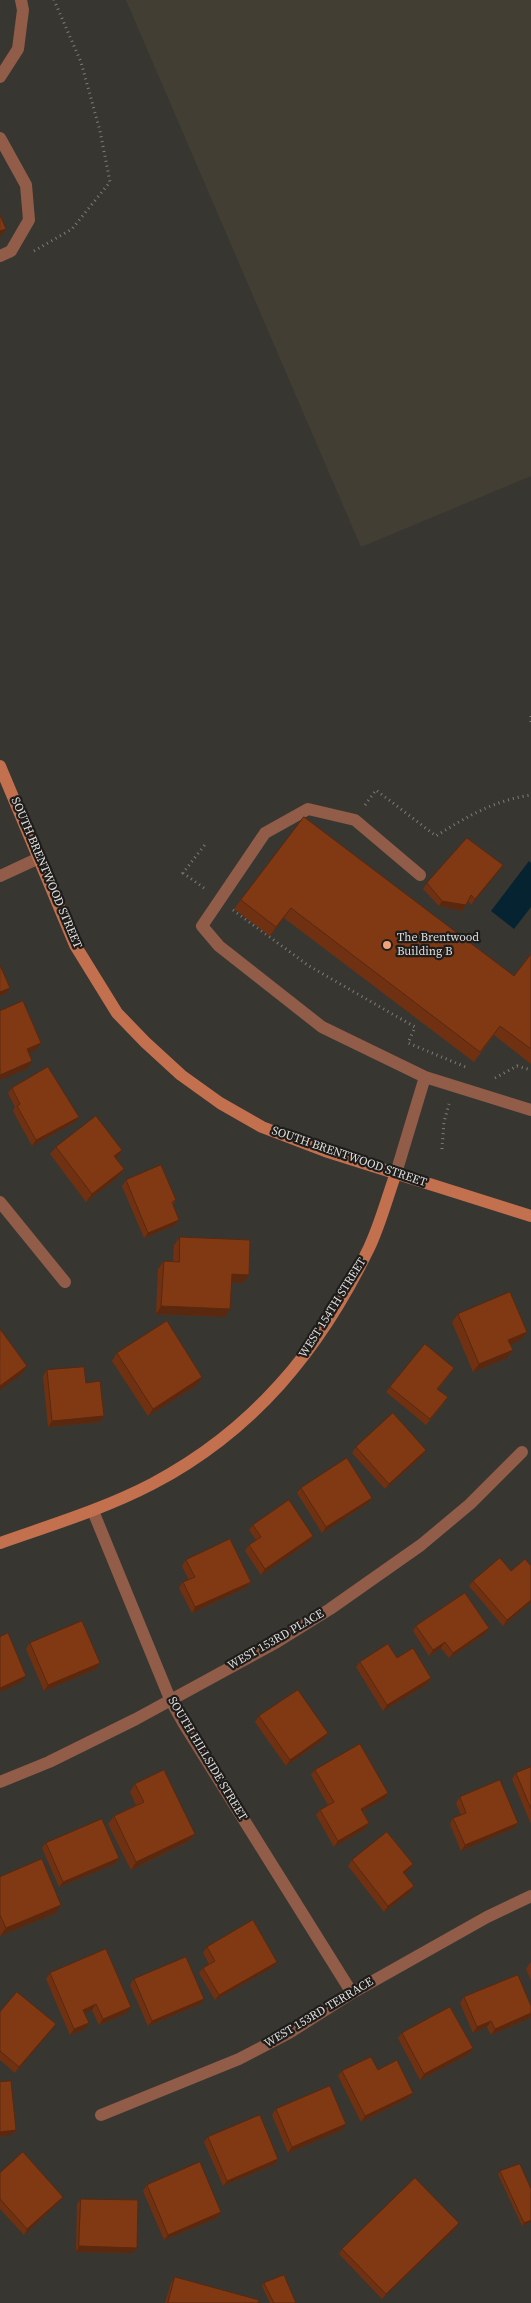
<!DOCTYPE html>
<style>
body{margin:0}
canvas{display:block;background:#383631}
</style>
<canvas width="531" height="2303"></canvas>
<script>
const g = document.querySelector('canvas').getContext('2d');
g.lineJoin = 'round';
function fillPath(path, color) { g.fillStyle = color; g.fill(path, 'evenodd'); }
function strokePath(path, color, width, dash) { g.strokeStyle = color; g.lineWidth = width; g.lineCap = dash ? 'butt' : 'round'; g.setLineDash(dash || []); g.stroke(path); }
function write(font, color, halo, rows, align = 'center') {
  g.font = font + ' "Source Serif 4",serif'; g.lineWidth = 4.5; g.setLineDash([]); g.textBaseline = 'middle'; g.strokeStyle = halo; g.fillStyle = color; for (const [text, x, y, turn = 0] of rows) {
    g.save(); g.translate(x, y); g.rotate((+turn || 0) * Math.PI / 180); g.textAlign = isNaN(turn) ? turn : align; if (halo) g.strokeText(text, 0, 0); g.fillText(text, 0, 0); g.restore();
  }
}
const built = new Path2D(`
 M126,0H531V476L361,547Z`);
const water = new Path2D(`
 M529,861L531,863V907L514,929L491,911Z`);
const path = new Path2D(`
 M34,251L72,229L110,182L100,131L81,62L54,0
 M531,716V723
 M365,805L376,790L436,836C466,817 495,800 531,795
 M204,888L183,873L207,842
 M233,910L309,966L415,1027L408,1043L468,1068
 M495,1078L517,1066L531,1070
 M442,1149L444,1122L449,1104`);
const lane = new Path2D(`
 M0,77L18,49L23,10L21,0
 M0,138L26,185L29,220L11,251L0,256
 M420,875L355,820L308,809L265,833L202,926L219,946L322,1027L425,1077L531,1110
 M396,1173L425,1077`);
const street = new Path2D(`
 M0,876L39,858
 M0,1202L65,1282
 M93,1511L170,1699L184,1724L352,1993
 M0,1782L49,1762L136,1719L277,1642L330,1609L421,1545L470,1504L522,1452
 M101,2115L239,2059L289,2033L352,1993L487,1917L531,1896`);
const secondary = new Path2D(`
 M0,766L75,945L117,1013L145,1042L181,1075L220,1103L262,1127L325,1151L531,1216
 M0,1543C51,1525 104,1509 152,1484C253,1431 320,1350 369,1248C380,1225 387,1198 396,1173`);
const wall = new Path2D(`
 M304,817L514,976L531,954V1064L494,1035L474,1062L284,918L270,936L234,909Z
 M503,865L471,905L468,901L462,911L439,906L423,889L427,883Z
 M12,1088L75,1122L32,1146L13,1111L15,1107L8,1093Z
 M56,1147L117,1158H116L124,1169L118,1177L86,1202L50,1154Z
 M126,1180L176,1200L173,1205L179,1220L175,1225L144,1238L122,1186Z
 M180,1237L243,1283L232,1282L225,1317L156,1314L158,1269L164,1261L173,1262L174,1245Z
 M458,1314L527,1332L521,1340L510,1344L507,1358L473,1372L452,1322Z
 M117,1353L197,1385L148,1416L112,1361Z
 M47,1370L86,1383L100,1422L48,1427L43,1376Z
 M450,1374L438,1389L444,1403L426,1425L386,1392L390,1387Z
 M356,1447L426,1450L422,1456L385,1489L352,1453Z
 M301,1488L372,1498L368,1503L322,1533L297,1493Z
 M253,1525L313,1536L309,1542L261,1575L245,1551L249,1545L256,1540L249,1530Z
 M186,1560L251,1582L247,1587L192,1613L179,1588L183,1582L189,1580L182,1566Z
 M531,1566V1602L503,1626L469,1586L473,1581Z
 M416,1626L489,1628L485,1634L449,1658L441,1648L429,1656L413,1631Z
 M30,1643L100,1663L96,1669L44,1691L26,1649Z
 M397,1658L431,1678L427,1684L383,1711L356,1667L360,1662Z
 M259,1716L328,1733L324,1739L286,1766L255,1722Z
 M531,1767V1824L512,1779L516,1773Z
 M315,1770L388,1793L385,1799L363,1811L369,1823L365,1829L334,1847L316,1815L320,1810L328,1805L311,1775Z
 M135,1784L195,1834L189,1841L131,1870L108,1824L114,1816L136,1805L130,1792Z
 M460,1797L518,1823L514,1828L461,1851L450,1824L453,1818L461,1815L456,1803Z
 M46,1843L119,1858L115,1864L59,1887L42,1848Z
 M352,1860L413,1864L409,1870L404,1873L414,1886L410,1892L384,1912L348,1866Z
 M0,1877L56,1913L0,1936Z
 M207,1947L277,1962L273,1967L215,2000L199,1973L203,1968L209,1964L203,1953Z
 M530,1963H531V1980L526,1969Z
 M50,1973L127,2013L99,2025L92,2010L85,2013V2029L70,2035L46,1979Z
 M134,1979L204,1999L200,2004L148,2026L130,1985Z
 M464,1997L531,2006V2016L530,2018L491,2035L487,2027L473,2033L460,2003Z
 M0,2012L56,2024L15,2073L0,2060Z
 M402,2033L469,2054L420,2080L398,2038Z
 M378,2070L409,2098L361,2122L338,2076L342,2071Z
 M276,2109L342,2130L288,2153L272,2115Z
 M208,2137L275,2164L223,2186L204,2142Z
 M500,2171L531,2189V2222L522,2226L498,2174Z
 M0,2173L59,2202L24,2235L0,2209Z
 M147,2185L221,2212L217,2218L164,2240L143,2191Z
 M81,2199L133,2253L76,2252L77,2204Z
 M459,2223L455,2229L382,2299L339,2254L342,2249Z
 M175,2277L258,2303H165L171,2283Z
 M264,2283L296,2303H270L262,2286Z`);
const shadedWall = new Path2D(`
 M6,229L0,237V231Z
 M503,865L499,871L471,905L475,899Z
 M442,901L466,905L462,911L439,906Z
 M291,908L284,918L270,936L276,927Z
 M10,988L6,994L0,996V992Z
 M41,1043L35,1051L21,1056L27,1049Z
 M32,1061L27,1069L0,1080V1075Z
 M79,1117L75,1122L32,1146L36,1140Z
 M122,1150L117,1158L109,1164L114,1156Z
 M124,1169L118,1177L86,1202L92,1194Z
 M179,1220L175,1225L144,1238L148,1233Z
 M232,1274L249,1275L243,1283L226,1282Z
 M161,1306L230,1309L225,1317L156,1314Z
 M527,1332L521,1340L503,1348L508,1340Z
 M513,1350L507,1358L473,1372L479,1364Z
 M27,1366L22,1374L0,1390V1386Z
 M202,1377L197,1385L148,1416L153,1409Z
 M104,1416L100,1422L48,1427L52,1421Z
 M426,1450L422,1456L385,1489L389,1484Z
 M372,1498L368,1503L322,1533L326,1527Z
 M313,1536L309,1542L261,1575L265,1569Z
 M251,1582L247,1587L192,1613L195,1607Z
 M531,1600V1602L503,1626L507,1620Z
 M489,1628L485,1634L449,1658L453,1653Z
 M445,1642L441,1648L429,1656L433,1650Z
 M100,1663L96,1669L44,1691L48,1685Z
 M26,1676L22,1682L0,1692V1688Z
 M431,1678L427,1684L383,1711L387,1705Z
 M328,1733L324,1739L286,1766L290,1760Z
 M388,1793L385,1799L357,1814L361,1809Z
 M369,1823L365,1829L334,1847L338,1841Z
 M518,1823L514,1828L461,1851L465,1845Z
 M195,1834L189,1841L131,1870L136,1862Z
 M119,1858L115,1864L59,1887L63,1882Z
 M413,1864L409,1870L399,1877L403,1872Z
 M414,1886L410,1892L384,1912L388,1906Z
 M61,1905L56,1913L0,1936L6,1928Z
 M277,1962L273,1967L215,2000L219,1995Z
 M204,1999L200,2004L148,2026L152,2021Z
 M96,2004L92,2010L80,2016L83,2010Z
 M131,2007L127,2013L99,2025L103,2019Z
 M531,2013V2016L530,2018L491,2035L495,2029Z
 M491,2021L487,2027L473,2033L477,2027Z
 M89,2023L85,2029L70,2035L74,2029Z
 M56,2024L52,2030L15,2073L19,2067Z
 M473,2048L469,2054L420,2080L424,2074Z
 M413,2093L409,2098L361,2122L365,2116Z
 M346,2124L342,2130L288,2153L292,2147Z
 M16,2130L12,2135L0,2137V2132Z
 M278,2159L275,2164L223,2186L227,2181Z
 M63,2197L59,2202L24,2235L27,2229Z
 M221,2212L217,2218L164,2240L168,2235Z
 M531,2220V2222L522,2226L524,2223Z
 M459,2223L455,2229L382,2299L386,2294Z
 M79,2246L137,2248L133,2253L76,2252Z`);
const building = new Path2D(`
 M0,215L6,229L0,231Z
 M304,817L514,976L531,954V1049L500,1026L480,1052L291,908L276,927L241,900Z
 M467,838L503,865L475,899L471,895L466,905L442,901L427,883Z
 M0,965L10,988L0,992Z
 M23,1001L41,1043L27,1049L32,1061L0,1075V1011Z
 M48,1067L79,1117L36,1140L17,1106L20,1104L12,1088Z
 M96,1116L122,1150L114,1156L124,1169L92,1194L56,1147Z
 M161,1165L176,1200L172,1202L179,1220L148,1233L126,1180Z
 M180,1237L250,1240L249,1275L232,1274L230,1309L161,1306L164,1261L179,1262Z
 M510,1292L527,1332L508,1340L513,1350L479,1364L458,1314Z
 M167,1321L202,1377L153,1409L117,1353Z
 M0,1329L27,1366L0,1386Z
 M425,1344L454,1368L437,1389L448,1397L430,1419L390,1387Z
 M84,1367L86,1383L100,1381L104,1416L52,1421L47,1370Z
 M393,1413L426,1450L389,1484L356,1447Z
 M347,1458L372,1498L326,1527L301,1488Z
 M289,1500L313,1536L265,1569L249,1545L261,1537L253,1525Z
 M230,1539L251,1582L195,1607L183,1582L195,1577L186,1560Z
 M500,1558L511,1571L525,1559L531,1566V1600L507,1620L473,1581Z
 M465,1593L489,1628L453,1653L445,1642L433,1650L416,1626Z
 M82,1621L100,1663L48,1685L30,1643Z
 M8,1633L26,1676L0,1688V1637Z
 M388,1644L397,1658L413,1648L431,1678L387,1705L360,1662Z
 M298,1690L328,1733L290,1760L259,1716Z
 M360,1744L388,1793L361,1809L369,1823L338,1841L320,1810L334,1802L315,1770Z
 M531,1767V1809L516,1773Z
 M164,1770L195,1834L136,1862L114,1816L144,1802L135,1784Z
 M500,1780L518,1823L465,1845L453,1818L466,1813L460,1797Z
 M102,1819L119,1858L63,1882L46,1843Z
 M387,1832L413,1864L403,1872L414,1886L388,1906L352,1860Z
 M42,1859L61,1905L6,1928L0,1915V1877Z
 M253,1920L277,1962L219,1995L203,1968L215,1961L207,1947Z
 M106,1949L131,2007L103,2019L96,2004L83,2010L89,2023L74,2029L50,1973Z
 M186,1957L204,1999L152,2021L134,1979Z
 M518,1975L531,2006V2013L495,2029L491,2021L477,2027L464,1997Z
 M17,1992L56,2024L19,2067L0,2051V2012Z
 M450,2007L473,2048L424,2074L402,2033Z
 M371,2057L378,2070L397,2060L413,2093L365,2116L342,2071Z
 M11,2081L16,2130L0,2132V2082Z
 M330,2086L346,2124L292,2147L276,2109Z
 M260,2115L278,2159L227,2181L208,2137Z
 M23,2152L63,2197L27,2229L0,2199V2173Z
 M200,2162L221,2212L168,2235L147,2185Z
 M520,2164L531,2189V2220L524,2223L500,2171Z
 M415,2178L459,2223L386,2294L342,2249Z
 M81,2199L138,2200L137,2248L79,2246Z
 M284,2275L296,2303H274L264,2283Z
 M175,2277L259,2300L258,2303H168Z`);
const markers = [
 [387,945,5,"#f0a278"]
];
const streetNames = [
 ["SOUTH BRENTWOOD STREET",46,873,67],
 ["SOUTH BRENTWOOD STREET",349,1157,19],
 ["WEST 154TH STREET",333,1308,-58],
 ["WEST 153RD PLACE",276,1640,-30],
 ["SOUTH HILLSIDE STREET",207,1759,59],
 ["WEST 153RD TERRACE",319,2013,-31]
];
const poiNames = [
 ["The Brentwood",397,938],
 ["Building B",397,952]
];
fillPath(built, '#423e33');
fillPath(water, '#052331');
strokePath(path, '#7d7c78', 3, [1, 4]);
strokePath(lane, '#915c48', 12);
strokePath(street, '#915c48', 12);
strokePath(secondary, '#c3704e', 12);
fillPath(wall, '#6f3111');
fillPath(shadedWall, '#5a280e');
fillPath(building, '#813914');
strokePath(building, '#5a280e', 1);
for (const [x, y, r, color] of markers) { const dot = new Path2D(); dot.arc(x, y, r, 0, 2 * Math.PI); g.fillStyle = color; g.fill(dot); strokePath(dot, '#1e1d1b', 2); }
write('12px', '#dfdedb', '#1e1d1b', streetNames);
write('12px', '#dfdedb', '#1e1d1b', poiNames, 'left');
</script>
